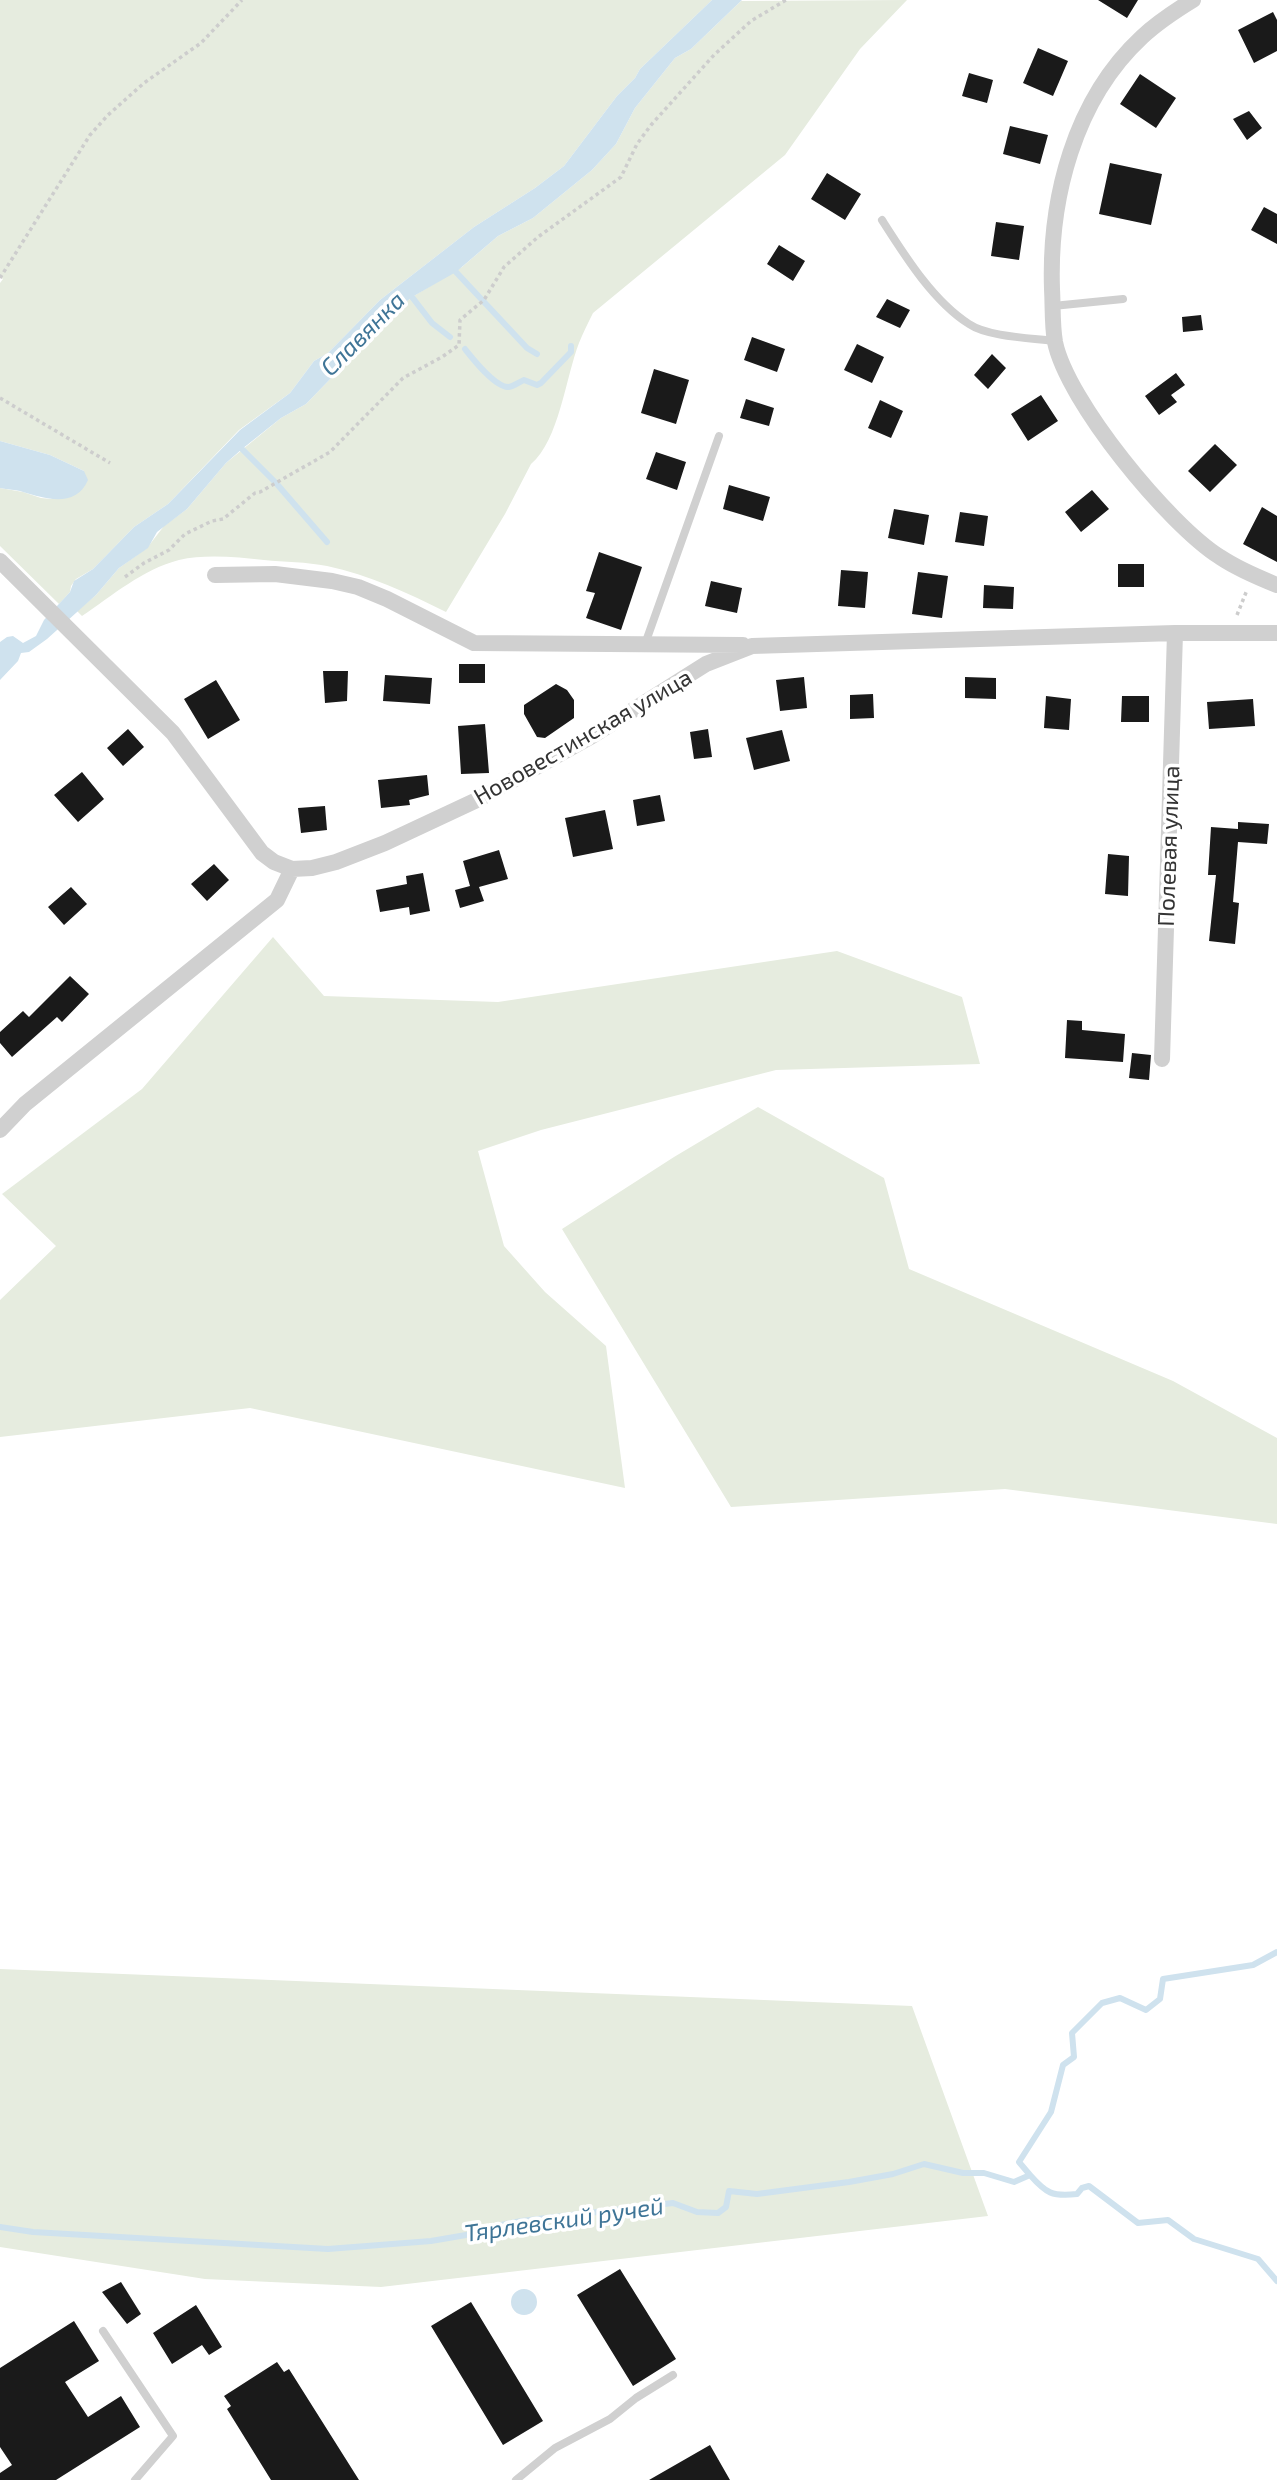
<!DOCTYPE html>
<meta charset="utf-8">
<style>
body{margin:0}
canvas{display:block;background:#fff}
</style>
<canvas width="1277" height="2480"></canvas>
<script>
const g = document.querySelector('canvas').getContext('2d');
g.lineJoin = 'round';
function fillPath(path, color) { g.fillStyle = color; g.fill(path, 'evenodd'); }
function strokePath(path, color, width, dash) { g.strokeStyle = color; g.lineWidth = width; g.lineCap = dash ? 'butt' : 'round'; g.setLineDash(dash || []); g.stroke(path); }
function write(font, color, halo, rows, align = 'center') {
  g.font = font + ' "Exo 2",sans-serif'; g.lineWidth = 7; g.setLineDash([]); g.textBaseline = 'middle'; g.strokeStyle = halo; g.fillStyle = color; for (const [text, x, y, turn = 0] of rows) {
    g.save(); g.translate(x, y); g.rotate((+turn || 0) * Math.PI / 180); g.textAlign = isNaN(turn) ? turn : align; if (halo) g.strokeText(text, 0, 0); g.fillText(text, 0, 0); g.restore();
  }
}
const green = new Path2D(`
 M0,0H712L640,69L635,78L617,96L564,166L535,188L474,227L380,300L328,353L314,361L290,393L239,430L168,504L134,527L93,569L76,579L71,586L70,592L59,604L0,546V488L23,492L41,498L51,499L84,471L50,455L0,441V283L3,279L0,277Z
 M907,0L860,49L785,155L593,313C588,323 583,333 579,343C566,376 559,441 531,464L505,514L446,612C408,593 369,575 327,566C307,562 284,562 264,560C236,557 205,554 179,560C143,569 112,596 82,616L77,611L96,595L119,568L147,548L164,526L187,509L226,463L281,418L306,404L338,371L349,356L374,335L392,314L412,297L462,267L498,236L533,218L592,170L616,144L635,108L675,58L691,49L741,1Z
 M273,937L324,996L498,1002L837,951L962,997L980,1064L776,1070L541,1130L478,1151L504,1246L545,1292L606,1346L625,1488L250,1408L0,1437V1300L56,1246L2,1194L142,1089Z
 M758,1107L884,1178L909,1269L1173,1381L1277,1438V1524L1005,1489L731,1507L562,1229L674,1157Z
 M0,1969L912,2006L988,2216L381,2287L205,2279L0,2247Z`);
const water = new Path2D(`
 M712,0H742L691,49L675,58L635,108L616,144L592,170L533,218L498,236L456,272L412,297L392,314L374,335L349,356L338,371L306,404L281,418L242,449L226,463L187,509L157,532L148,548L119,568L96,595L47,639L29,652L21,653L18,661L0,680V642L7,637L13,636L23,643L36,636L44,620L70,592L74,581L93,569L134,527L168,504L240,430L290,393L314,361L328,353L380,300L474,227L535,188L564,166L617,96L635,78L640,69Z
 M0,441L50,455L84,471L88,480C76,508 46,499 23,492C15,489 8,490 0,488Z
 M511 2302a13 13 0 1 1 26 0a13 13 0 1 1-26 0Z`);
const stream = new Path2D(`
 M456,272L527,348L537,354
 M412,297L432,323L450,337
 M465,349C473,359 494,386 508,387C513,387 519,382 524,380L537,385L541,383L571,352V346
 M242,449L276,483L327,542
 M1030,2175L1019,2162L1051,2112L1063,2065L1074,2057L1072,2033L1102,2003L1120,1998L1146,2010L1160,1999L1163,1979L1253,1965L1277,1952
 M0,2227L33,2232L328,2249L431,2241L466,2235L491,2227L521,2221L673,2203L697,2212L718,2213L726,2207L729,2191L757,2194L849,2182L893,2174L924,2164L963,2173H984L1014,2182L1030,2175C1046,2193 1052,2197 1077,2194L1082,2188L1089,2186L1138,2223L1168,2220L1194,2239L1258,2259L1277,2281`);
const building = new Path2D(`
 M1098,0H1138L1127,18Z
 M1273,12L1277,20V51L1254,63L1238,30Z
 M1038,48L1068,61L1053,96L1023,83Z
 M969,73L993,80L987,103L962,96Z
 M1140,74L1176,98L1156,128L1120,104Z
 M1249,111L1262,128L1247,140L1233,119Z
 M1010,126L1048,135L1040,164L1003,154Z
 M1110,163L1162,174L1151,225L1099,214Z
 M827,173L861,194L845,220L811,199Z
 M1264,207L1277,214V244L1251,230Z
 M996,222L1024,226L1019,260L991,256Z
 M779,245L805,261L793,281L767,264Z
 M887,299L910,310L900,328L876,317Z
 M1201,315L1203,330L1183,332L1182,317Z
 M752,337L785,349L777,372L744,360Z
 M857,344L884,357L872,383L844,370Z
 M992,354L1006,368L988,389L974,375Z
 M654,369L689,380L676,424L641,413Z
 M1176,373L1185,385L1171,395L1177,402L1159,415L1145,396Z
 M1041,395L1058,421L1028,441L1011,414Z
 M746,399L774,408L769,426L740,418Z
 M880,400L903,411L891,438L868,428Z
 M1215,444L1237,465L1210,492L1188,471Z
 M656,452L686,462L677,490L646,479Z
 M729,485L770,497L763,521L723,509Z
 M1092,490L1109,509L1081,532L1065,512Z
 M1262,507L1277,516V562L1243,544Z
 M894,509L929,515L924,545L888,538Z
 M960,512L988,516L984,546L955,542Z
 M599,552L642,567L621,630L586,618L595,593L586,591Z
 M1118,564H1144V587H1118Z
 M841,570L868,572L865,608L838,606Z
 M918,572L948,576L942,618L912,614Z
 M711,581L742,588L737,613L705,606Z
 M984,585L1014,587L1013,609L983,608Z
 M459,664H485V683H459Z
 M323,671H348L347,701L325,703Z
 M385,675L432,678L430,704L383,701Z
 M804,677L807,708L780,711L776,680Z
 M965,677L996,678V699L965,698Z
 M216,680L240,720L208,739L184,699Z
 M556,684L567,690L574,700V718L545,738L537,737L524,714V705Z
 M873,694L874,718L850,719V695Z
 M1046,696L1071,699L1069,730L1044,728Z
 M1122,696H1149V722H1121Z
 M1253,699L1255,726L1209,729L1207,702Z
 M485,724L489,773L461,774L458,726Z
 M128,729L144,747L123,766L107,748Z
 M708,729L712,757L694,759L690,732Z
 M782,730L790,761L754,770L746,738Z
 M82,772L104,799L78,822L54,795Z
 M427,775L429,795L409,800L410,805L381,808L378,780Z
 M660,795L665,821L637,826L633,800Z
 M325,806L327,830L301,833L298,808Z
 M605,810L613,849L573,857L565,818Z
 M1238,822L1269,824L1267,844L1238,842L1233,902L1239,903L1235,944L1209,941L1216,875H1208L1211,827L1238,829Z
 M499,850L508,879L479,887L484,901L460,908L455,890L470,886L463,861Z
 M1108,854L1129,856L1128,896L1105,894Z
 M214,864L229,880L207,901L191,884Z
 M423,873L430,911L410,915L409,907L380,912L376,890L407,884L406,876Z
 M71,887L87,904L64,925L48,907Z
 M70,976L89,994L62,1022L57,1017L12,1057L0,1043V1032L23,1011L29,1017Z
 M1067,1020L1082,1021V1030L1125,1034L1123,1062L1065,1058Z
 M1132,1053L1151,1055L1149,1080L1129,1078Z
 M620,2269L676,2359L633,2386L577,2295Z
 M121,2282L141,2314L127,2324L102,2292Z
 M471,2302L543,2421L503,2445L431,2326Z
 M196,2305L222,2347L209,2355L202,2345L172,2364L153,2333Z
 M74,2321L99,2361L65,2382L88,2417L121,2396L140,2427L56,2480H0V2473L12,2465L0,2447V2368Z
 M277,2362L284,2372L289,2369L359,2480H271L227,2409L231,2406L224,2396Z
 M710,2445L730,2480H649Z`);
const path = new Path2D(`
 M0,278L90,135L108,115L144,83L201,43L242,0
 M0,398L110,463
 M125,577L144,563L169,550L185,534L212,521L223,519L255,493L260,492L330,452L403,378L442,357L459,345L460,320L484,300L504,267L538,237L621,177L637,144L651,125L714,55L751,21L786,0
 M1237,615L1247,590`);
const lane = new Path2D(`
 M882,220C905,256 933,301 969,324C988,337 1032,338 1055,341
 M1053,306L1123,299
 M645,644L719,436
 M103,2331L173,2436L135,2480
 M516,2480L555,2448L610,2419L636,2398L673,2375`);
const street = new Path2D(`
 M1193,0C1175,11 1157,23 1142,37C1074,100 1049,199 1052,289C1053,306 1052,325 1055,342C1067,401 1168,524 1220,557C1238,569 1257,577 1277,585
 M0,561L173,733L262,853L274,862L292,869L312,868L336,862L385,843L479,799L592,736L706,664L752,646L1175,633H1277
 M215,575L275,574L332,581L358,587L387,599L474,643L743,645
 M1162,1059L1175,633
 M0,1130L25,1104L277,900L292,869`);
const streetNames = [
 ["Нововестинская улица",583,737,-30],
 ["Полевая улица",1169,846,-88]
];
const waterNames = [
 ["Славянка",363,334,-45],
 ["Тярлевский ручей",564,2220,-8]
];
fillPath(green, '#e6ecdf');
fillPath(water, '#cfe2ee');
strokePath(stream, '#cfe2ee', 6);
fillPath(building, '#1a1a1a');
strokePath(path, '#cdcdcd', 3.5, [3.5, 3.5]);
strokePath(lane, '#d0d0d0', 8);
strokePath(street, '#d0d0d0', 16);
write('23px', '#333', '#fff', streetNames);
write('italic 24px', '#3f7597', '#fff', waterNames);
</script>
